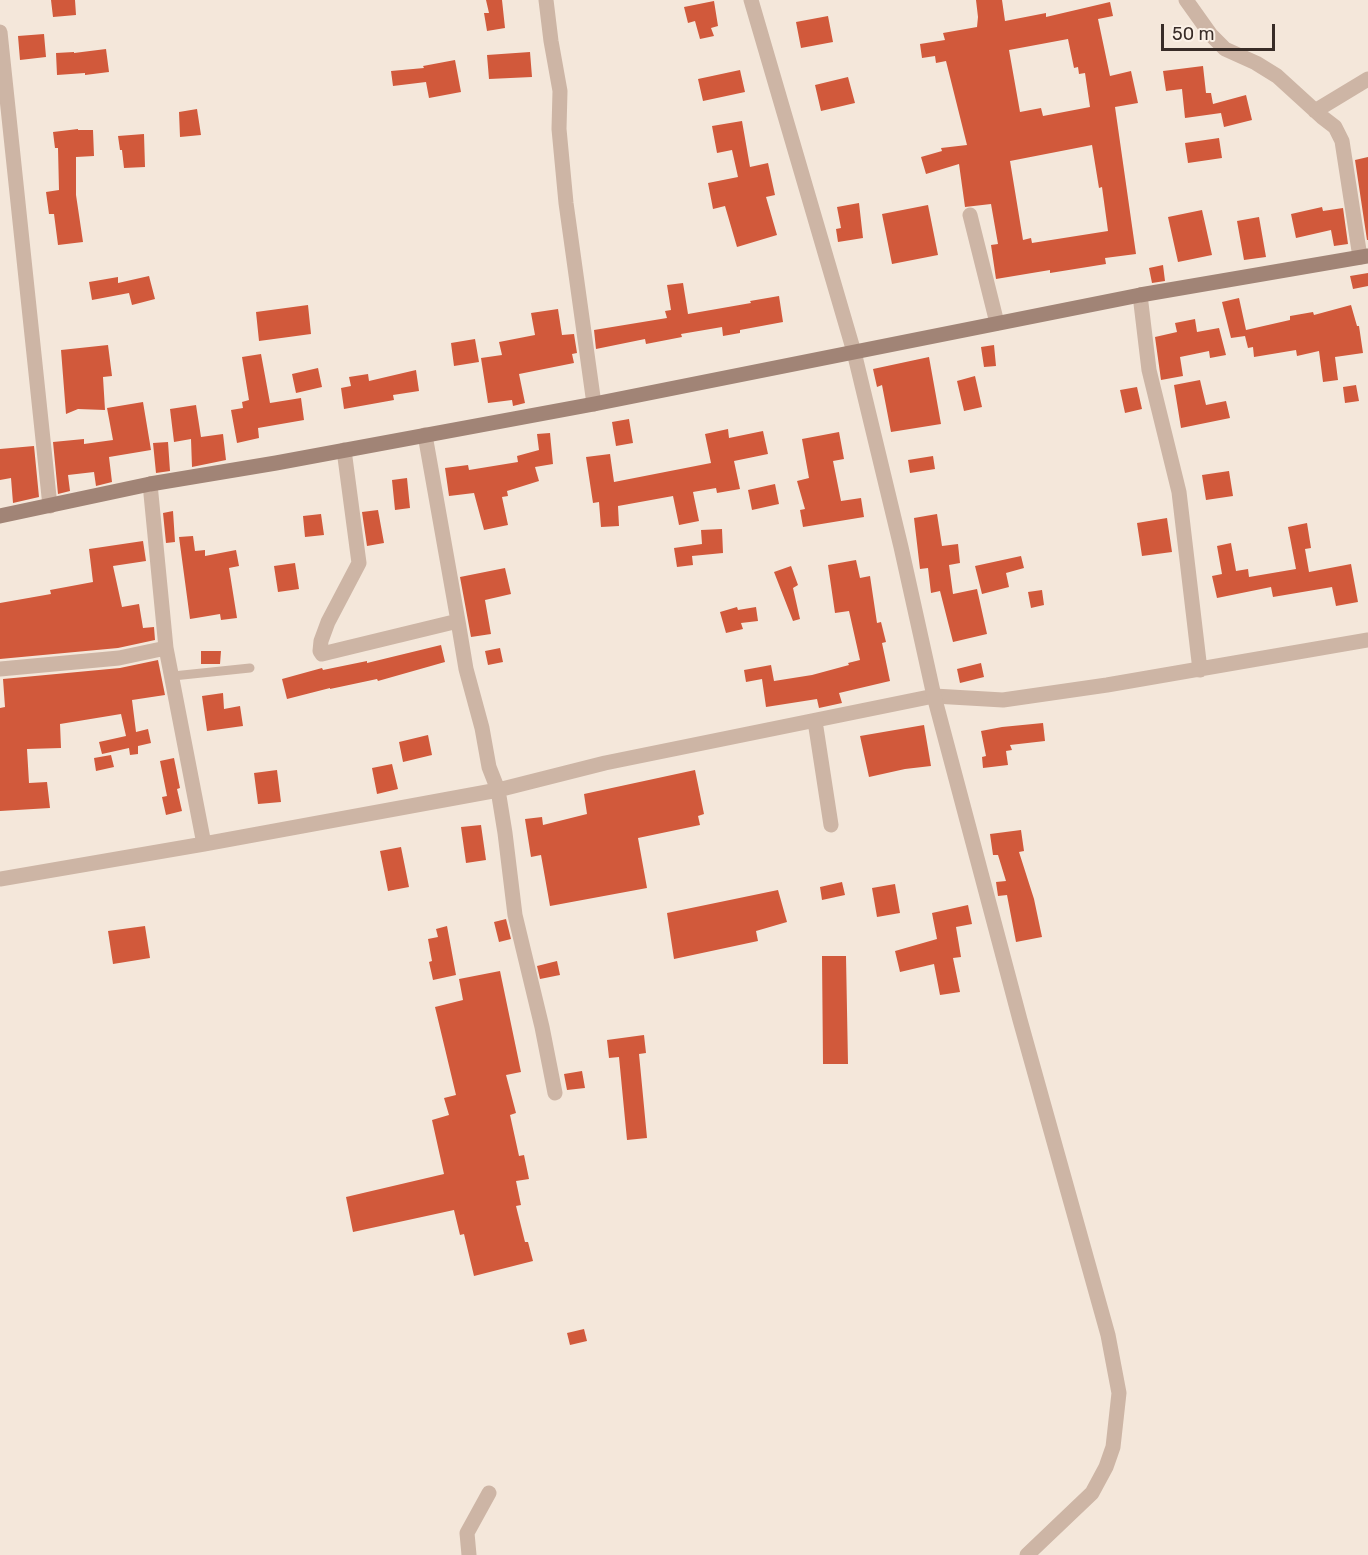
<!DOCTYPE html>
<style>
body{margin:0}
#map{position:relative;width:1368px;height:1555px;overflow:hidden;background:#f4e7da;font-family:Rubik,sans-serif}
canvas{display:block}
.scale{position:absolute;left:1161px;top:24px;width:114px;height:27px;box-sizing:border-box;border:3px solid #382c27;border-top:0;padding-left:8px;font-size:18px;line-height:21px;white-space:nowrap;color:#382c27;-webkit-text-stroke:4px #fbf1e7;paint-order:stroke}
</style>
<div id="map">
<canvas width="1368" height="1555"></canvas>
<div class="scale">50 m</div>
</div>
<script>
const g = document.querySelector('canvas').getContext('2d');
g.lineJoin = 'round';
function fillPath(path, color) { g.fillStyle = color; g.fill(path, 'evenodd'); }
function strokePath(path, color, width, dash) { g.strokeStyle = color; g.lineWidth = width; g.lineCap = dash ? 'butt' : 'round'; g.setLineDash(dash || []); g.stroke(path); }
const building = new Path2D(`
 M51,0H75L76,15L53,17Z
 M486,0H502L505,28L487,31L484,13H489Z
 M976,0H1002L1005,21L1046,13V17L1110,2L1113,16L1098,19L1110,76L1131,71L1138,103L1115,107L1136,254L1105,258L1106,264L1050,273V270L996,279L991,245L998,244L991,204L965,207L959,164L926,174L921,157L942,151L941,148L967,145L946,61L936,63L935,56L922,58L920,44L945,40L943,33L977,27L978,17ZM1068,39L1074,68L1078,67L1079,74L1085,73L1090,107L1043,116L1041,108L1020,112L1009,50ZM1092,145L1099,188L1102,187L1108,231L1032,243L1031,238L1023,240L1010,161Z
 M714,1L718,26L711,28L714,36L700,39L695,21L688,23L684,7Z
 M828,16L833,42L801,48L796,22Z
 M44,34L46,57L20,60L18,36Z
 M106,49L109,72L85,75V73L57,75L56,53L74,52V53Z
 M530,52L532,77L489,79L487,55Z
 M455,60L461,92L429,98L426,82L393,86L391,71L424,68L423,66Z
 M1203,66L1206,93H1211L1213,104L1246,95L1252,120L1224,127L1221,113L1185,118L1182,89L1166,91L1163,71Z
 M740,70L745,92L703,101L698,79Z
 M848,77L855,103L821,111L815,85Z
 M197,109L201,135L180,137L179,112Z
 M742,121L750,167L768,163L775,195L766,197L777,235L737,247L725,206L713,209L708,183L738,177L732,150L717,153L712,126Z
 M78,129V130H93L94,156L76,157V195L83,242L58,245L54,214H49L46,192L59,190L58,148H55L53,132Z
 M144,134L145,167L124,168L122,150H120L118,136Z
 M1219,138L1222,158L1188,163L1185,143Z
 M1368,157V240H1367L1355,160Z
 M859,203L863,238L838,242L836,229L841,228L837,207Z
 M928,205L938,255L892,264L882,214Z
 M1322,207L1323,211L1343,208L1348,244L1334,246L1331,230L1296,238L1291,214Z
 M1202,210L1212,255L1178,262L1168,217Z
 M1259,217L1266,257L1244,260L1237,221Z
 M1163,265L1165,281L1152,283L1149,268Z
 M1368,273V286L1353,289L1350,276Z
 M149,276L155,299L132,305L129,293L92,300L89,282L118,277V283Z
 M683,283L688,314L751,303L750,301L779,296L783,322L740,330V333L723,336L722,327L681,334L682,337L646,344L645,339L596,349L594,330L667,318L665,311L671,310L667,285Z
 M1239,298L1246,330L1290,320V316L1313,312L1314,315L1351,305L1357,326H1359L1363,353L1335,357L1338,380L1323,382L1319,351L1297,356L1296,350L1254,357L1253,347L1248,348L1245,336L1231,338L1222,302Z
 M308,305L311,334L259,341L256,312Z
 M558,309L562,335L574,334L577,353L572,354L574,363L519,374L525,403L513,406L512,400L488,403L481,358L502,355L499,342L535,335L531,313Z
 M1195,319L1197,332L1219,328L1226,355L1210,358L1209,351L1180,357L1183,376L1161,380L1155,337L1177,332L1175,323Z
 M475,339L479,362L454,366L451,343Z
 M108,345L112,376L103,377L105,410L78,409L66,414L61,350Z
 M994,345L996,366L984,367L981,347Z
 M261,354L270,403L301,398L304,420L258,428L259,438L237,443L231,410L243,408L242,402L249,400L242,357Z
 M929,357L941,424L891,432L882,385L877,387L873,369Z
 M318,368L322,387L296,393L292,374Z
 M416,370L419,391L393,395L394,400L344,409L341,388L351,386L349,377L368,374L369,381Z
 M975,376L982,407L964,411L957,381Z
 M1200,380L1206,405L1226,401L1230,418L1181,428L1174,385Z
 M1356,385L1359,401L1345,403L1343,387Z
 M1137,387L1142,409L1125,413L1120,390Z
 M143,402L151,450L109,457L112,482L96,486L94,472L68,475L70,491L58,494L53,442L84,439V444L113,440L107,408Z
 M196,405L201,437L223,434L226,460L192,467L191,439L174,442L170,409Z
 M629,419L633,443L616,446L612,422Z
 M728,429L729,438L763,431L768,454L734,461L740,489L717,493L716,488L693,492L699,521L679,525L673,496L618,506L619,526L601,527L599,502L593,503L586,457L610,454L614,482L711,463L705,434Z
 M839,432L844,459L833,461L841,501L861,498L864,517L803,527L800,510L805,509L797,481L809,478L802,439Z
 M550,433L553,464L535,467L539,481L507,491L508,496L502,497L508,525L484,530L474,493L449,496L445,468L468,465L469,470L518,462L517,456L539,450L537,434Z
 M168,442L170,471L156,473L153,443Z
 M34,446L39,497L13,503L11,478L0,480V449Z
 M933,456L935,469L910,473L908,460Z
 M1229,471L1233,496L1206,500L1202,475Z
 M407,478L410,508L395,510L392,480Z
 M775,484L779,504L752,510L748,490Z
 M378,510L384,543L367,546L362,512Z
 M173,511L175,542L166,543L163,513Z
 M321,514L324,535L305,537L303,516Z
 M937,514L942,546L958,544L960,563L949,565L953,594L977,589L987,634L953,642L940,591L931,593L928,568L920,569L914,518Z
 M1167,518L1172,552L1142,556L1137,523Z
 M1307,523L1311,548L1305,549L1309,572L1351,564L1358,602L1336,606L1332,587L1273,597L1271,587L1217,598L1212,576L1222,574L1217,546L1231,543L1236,571L1248,569L1249,577L1296,569L1288,527Z
 M722,529L723,553L692,556L693,565L677,567L674,548L702,544L701,530Z
 M193,536L195,551L205,550V556L236,550L239,566L229,568L237,618L221,620L220,614L190,619L179,537Z
 M143,541L146,561L113,566L122,607L139,604L143,628L154,627L155,640L118,648L0,659V603L51,594L50,590L93,582L89,549Z
 M1021,556L1024,568L1006,573L1009,587L982,594L975,566Z
 M856,560L860,578L870,576L877,623L881,622L886,642L882,643L890,681L839,693L842,703L819,708L817,699L766,707L762,679L746,682L744,670L771,665L774,681L812,675L849,665L848,663L860,660L849,611L835,613L828,565Z
 M295,563L299,589L278,592L274,566Z
 M791,566L798,585L793,588L800,619L793,621L774,572Z
 M505,568L511,594L485,600L491,634L471,637L460,577Z
 M1042,590L1044,605L1031,608L1028,592Z
 M737,607L738,610L756,607L758,621L741,623L743,629L726,633L720,612Z
 M441,645L445,662L378,681L377,679L330,689V688L287,699L282,679L322,668L323,670L367,661V663Z
 M500,648L503,662L488,665L485,651Z
 M201,651H221L220,664H201Z
 M158,660L165,695L132,700L136,732L148,729L151,743L138,746V754L130,755L129,748L102,754L99,742L126,736L121,714L60,724L61,748L27,749L29,783L47,782L50,808L0,811V708L5,707L3,679L120,668Z
 M981,663L984,677L960,683L957,669Z
 M223,693L224,709L240,706L243,726L207,731L202,696Z
 M1043,723L1045,741L1010,745L1012,750L1006,751L1008,765L983,768L982,757L986,756L981,731L1002,727Z
 M924,725L931,766L905,769L869,777L860,736Z
 M428,735L432,755L403,762L399,742Z
 M111,755L114,767L96,771L94,758Z
 M174,758L180,788L177,789L182,811L166,815L162,797L167,796L160,761Z
 M392,764L398,789L377,794L372,768Z
 M277,770L281,802L258,804L254,773Z
 M695,770L704,814L698,816L700,825L638,838L647,888L550,906L541,855L531,857L525,819L542,817L543,825L587,814L584,794Z
 M481,825L486,860L466,863L461,827Z
 M1021,830L1024,851L1019,852L1034,899L1042,937L1016,942L1007,895L998,896L996,882L1006,881L998,855H993L990,834Z
 M401,847L409,887L388,891L380,851Z
 M842,882L845,895L822,900L820,887Z
 M895,884L900,913L877,917L872,888Z
 M778,890L787,922L756,931L758,941L674,959L667,913Z
 M968,905L972,924L956,927L961,957L953,958L960,992L940,995L934,964L900,972L895,951L937,939L932,913Z
 M506,919L511,939L499,942L494,922Z
 M145,926L150,958L113,964L108,931Z
 M447,926L456,975L433,980L429,962L432,961L428,939L438,937L436,929Z
 M822,956H846L848,1064H823Z
 M557,961L560,975L540,979L537,966Z
 M500,971L521,1072L506,1075L516,1113L510,1115L519,1156L524,1155L529,1179L516,1181L521,1205L516,1206L525,1242H528L533,1261L474,1276L464,1234L460,1235L454,1210L353,1232L346,1197L444,1174L432,1120L449,1115L444,1098L456,1095L435,1007L463,1000L459,979Z
 M644,1035L646,1053L639,1054L647,1138L627,1140L619,1057L609,1058L607,1040Z
 M582,1071L585,1088L567,1090L564,1074Z
 M584,1329L587,1341L570,1345L567,1333Z`);
const service = new Path2D(`
 M173,676L250,668`);
const minor = new Path2D(`
 M546,0L551,41L560,91L559,129L566,203L594,404
 M1186,0L1211,35L1225,49L1256,63L1277,76L1322,117L1335,127L1342,141L1360,257
 M0,32L50,506
 M1315,111L1368,79
 M970,215L997,323
 M1140,295L1149,370L1179,492L1200,670
 M425,435L458,621
 M344,450L359,563L328,622L321,641L320,651L322,654L326,653L458,621L466,669L482,728L489,767L498,790L505,833L515,915L542,1027L555,1093
 M150,484L166,648L204,844
 M0,669L119,658L166,648
 M815,721L831,825
 M0,879L204,844L498,790L605,763L934,696L1003,700L1107,685L1368,640
 M469,1555L467,1533L489,1493`);
const tertiary = new Path2D(`
 M751,0L854,352L901,547L934,696L1020,1020L1108,1335L1119,1393L1113,1447L1106,1467L1092,1493L1027,1555`);
const secondary = new Path2D(`
 M0,516L150,484L276,463L594,404L1140,295L1368,256`);
fillPath(building, '#d1593b');
strokePath(service, '#cdb5a5', 9);
strokePath(minor, '#cdb5a5', 15);
strokePath(tertiary, '#cdb5a5', 15);
strokePath(secondary, '#a18476', 15);
</script>
